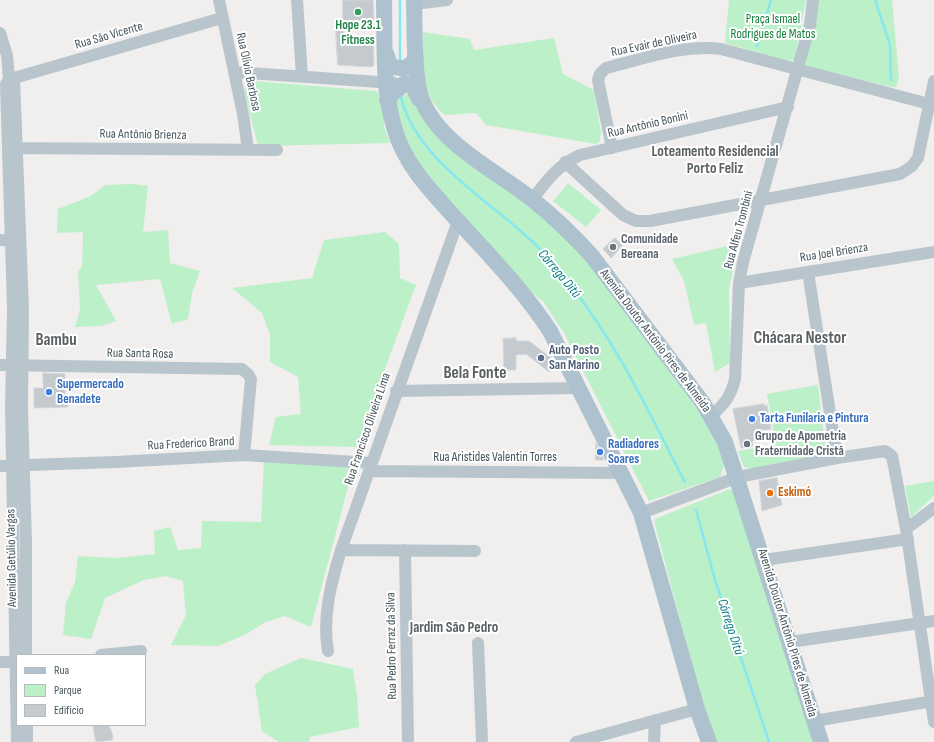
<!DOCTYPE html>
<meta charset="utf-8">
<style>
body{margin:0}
#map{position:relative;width:934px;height:742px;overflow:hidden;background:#f1eeee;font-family:"Sofia Sans Condensed",sans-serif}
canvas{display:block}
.legend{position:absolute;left:16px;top:654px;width:130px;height:72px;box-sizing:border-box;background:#fff;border:1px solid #b5bbbe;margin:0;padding:5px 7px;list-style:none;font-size:12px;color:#46555c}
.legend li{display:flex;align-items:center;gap:8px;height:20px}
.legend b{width:20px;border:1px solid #b5bbbe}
</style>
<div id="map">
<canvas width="934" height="742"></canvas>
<ul class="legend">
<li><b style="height:5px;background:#adc2ce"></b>Rua</li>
<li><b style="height:11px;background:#bbf0c8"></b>Parque</li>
<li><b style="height:11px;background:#c5cace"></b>Edifício</li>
</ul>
</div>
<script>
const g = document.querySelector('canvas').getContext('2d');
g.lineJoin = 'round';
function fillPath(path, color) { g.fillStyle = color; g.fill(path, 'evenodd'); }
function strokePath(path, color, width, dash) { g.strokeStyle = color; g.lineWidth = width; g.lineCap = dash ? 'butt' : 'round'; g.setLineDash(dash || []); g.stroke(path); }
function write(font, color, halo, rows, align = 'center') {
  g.font = font + ' "Sofia Sans Condensed",sans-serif'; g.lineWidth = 4; g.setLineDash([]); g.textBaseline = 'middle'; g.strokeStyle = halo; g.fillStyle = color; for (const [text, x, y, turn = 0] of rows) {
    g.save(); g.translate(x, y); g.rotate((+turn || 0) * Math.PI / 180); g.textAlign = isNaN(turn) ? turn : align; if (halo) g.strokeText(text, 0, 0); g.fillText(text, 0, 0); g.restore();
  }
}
const green = new Path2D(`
 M729,0H806L795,60L787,61L725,43Z
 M818,0H892L899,78L896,87H890L805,66Z
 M423,32L470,39L474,50L554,38L563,74L594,90L601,133L600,141L596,144L486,125L476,113L445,115C419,94 422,62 423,32Z
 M253,81L375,91L381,95L384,105V127L390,143L258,146L244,90L246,85Z
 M403,93L410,95L435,134L459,157L529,202L574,242L697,408L726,460L720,477L649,501L564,333L543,301L522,286L416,162L398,127L396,97Z
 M568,183L601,210L586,227L553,201Z
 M132,184L148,186L143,232L168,230L170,263L200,271L192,293L188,319L172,324L160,279L96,285L116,321L101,326L75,327L80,310L78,272L82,266L83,232L57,233L58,209L91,196L105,185Z
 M385,232L399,244L400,278L416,285L356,447L269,445L276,417L301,414L298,377L270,362V335L262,313L232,288L312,278L324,240Z
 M740,243L729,288L730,363L715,372L706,323L694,325L684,281L672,259Z
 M818,385L826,455L753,469L744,467L738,451L776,445L767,394Z
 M264,460L353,468L311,627L285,616L266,622L244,635L218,646L171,645L186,615L183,581L166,576L144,580L105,598L91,639L63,635L66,603L75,582L78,556L116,558L155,554L154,531L170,527L178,550L201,548L202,521L261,522Z
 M934,481V496L911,517L905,486Z
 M730,489L738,495L816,742H716L701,698L655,525V519Z
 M301,658L353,669L357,695L359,727L310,737L309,742H279L262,731L255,685L265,674Z`);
const stream = new Path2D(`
 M875,0L890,45L891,80
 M757,46L771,0
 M400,62V0
 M400,94C415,162 494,202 540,249C551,260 561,273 571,286C618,345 650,415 685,482
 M696,510L715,580L769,742`);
const building = new Path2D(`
 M343,0H373L374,23L343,24Z
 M336,31H343L344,38L373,37L374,65L372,67L338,65Z
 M615,238L623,245L611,258L603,249Z
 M516,338V341H529L554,360L555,363L549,372L526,354L516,355V370H504L503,339Z
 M43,373L65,374V396L67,398L68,407L34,408V388H43Z
 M764,404V406L767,405L771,429L754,431L756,438L752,442L753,446L741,448L733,409Z
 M596,443L604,460H596Z
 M777,478L782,505L762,511L759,481Z
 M93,725H109L113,736L112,740L96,742Z`);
const minor = new Path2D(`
 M219,0L243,114L248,150
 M297,0L302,76
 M414,4L447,0
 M0,33L7,55L9,79
 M234,72L394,83
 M14,78L23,309L22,409L26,542V655
 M11,148L277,150
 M612,148L598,80L600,74L606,68C643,59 682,44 721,49L929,104
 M565,162L623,215L636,221H650L900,174L912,166L918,158L934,81
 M532,200C547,180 557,166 580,155L788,107
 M0,240L19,241
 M808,272L837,458
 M739,283L934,252
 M0,365L242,369L248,374L251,379L244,455
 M396,391L578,388
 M711,416C724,405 731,396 735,379L739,283L743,262L810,25L813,0
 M0,466L116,462L244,455L371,463
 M369,471L620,473
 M641,513L738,477L837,458L885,451L892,456L906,529L934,722
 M906,529L934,508
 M341,550L475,551
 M405,550L408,742
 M764,560L908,539
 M790,642L934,621
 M478,643L482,742
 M328,651C322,617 331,583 341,550L458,221
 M101,655L141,651
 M0,662H17
 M814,721L934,701
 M27,725V742
 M17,742L11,407L13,308L6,84L9,79L14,78L222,18
 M576,742L697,709
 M654,742L655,720`);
const major = new Path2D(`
 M384,0C385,42 382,86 394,127C404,165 433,193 458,221C490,256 524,291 550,331L641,513L697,709L709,742
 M414,0C415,26 413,77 422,100C440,145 497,171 533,200C554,217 574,236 592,256L703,403L725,442L821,742
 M386,53L390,65C402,71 409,68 416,58
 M387,100L393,93L405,83L413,87L419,99`);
const markers = [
 [358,12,4,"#2e9e5b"],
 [613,247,4,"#6b7280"],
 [541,358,4,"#5c6f8a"],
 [49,392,4,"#3f7fe0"],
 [752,419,4,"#3f7fe0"],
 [747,444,4,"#6b7280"],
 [600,452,4,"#3f7fe0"],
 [770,493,4,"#e8710a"]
];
const parkNames = [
 ["Praça Ismael",773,20],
 ["Rodrigues de Matos",773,35]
];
const leisureNames = [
 ["Hope 23.1",358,26],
 ["Fitness",358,41]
];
const streetNames = [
 ["Rua São Vicente",109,36,-16],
 ["Rua Evair de Oliveira",654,44,-12],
 ["Rua Olívio Barbosa",248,72,78],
 ["Rua Antônio Bonini",648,125,-13],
 ["Rua Antônio Brienza",143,135,1],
 ["Rua Alfeu Trombini",739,230,-75],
 ["Rua Joel Brienza",834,253,-9],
 ["Avenida Doutor Antônio Pires de Almeida",655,341,53],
 ["Rua Santa Rosa",140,354,1],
 ["Rua Francisco Oliveira Lima",368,429,-71],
 ["Rua Frederico Brand",191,444,-3],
 ["Rua Aristides Valentin Torres",495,458],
 ["Avenida Getúlio Vargas",12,558,-91],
 ["Avenida Doutor Antônio Pires de Almeida",787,633,73],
 ["Rua Pedro Ferraz da Silva",392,646,-91]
];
const worshipNames = [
 ["Comunidade",621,240],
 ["Bereana",621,255],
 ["Grupo de Apometria",755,437],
 ["Fraternidade Cristã",755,452]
];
const serviceNames = [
 ["Auto Posto",549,351],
 ["San Marino",549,366]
];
const shopNames = [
 ["Supermercado",57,385],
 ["Benadete",57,400],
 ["Tarta Funilaria e Pintura",760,419],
 ["Radiadores",608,445],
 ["Soares",608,460]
];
const foodNames = [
 ["Eskimó",778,493]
];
const waterNames = [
 ["Córrego Ditú",559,274,50],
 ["Córrego Ditú",730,627,72]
];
const quarterNames = [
 ["Loteamento Residencial",715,152],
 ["Porto Feliz",715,169],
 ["Jardim São Pedro",454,628]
];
const districtNames = [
 ["Chácara Nestor",800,339],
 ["Bambu",56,341],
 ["Bela Fonte",475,374]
];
fillPath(green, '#bbf0c8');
strokePath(stream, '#87e7ee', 2.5);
fillPath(building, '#c5cace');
strokePath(building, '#d2d5da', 1);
strokePath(minor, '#b9c5cc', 12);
strokePath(major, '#adc2ce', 16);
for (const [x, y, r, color] of markers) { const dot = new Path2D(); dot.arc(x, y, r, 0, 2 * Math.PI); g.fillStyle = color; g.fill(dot); strokePath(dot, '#fff', 1.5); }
write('13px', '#147f3b', '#fff', parkNames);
write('bold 13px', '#27864d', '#fff', leisureNames);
write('13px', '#46555c', '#fff', streetNames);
write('bold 13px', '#5b616d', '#fff', worshipNames, 'left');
write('bold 13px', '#4e5e75', '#fff', serviceNames, 'left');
write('bold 13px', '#366cbe', '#fff', shopNames, 'left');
write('bold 13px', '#c56008', '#fff', foodNames, 'left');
write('italic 14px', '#0b7d85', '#fff', waterNames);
write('bold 15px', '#5b6063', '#fff', quarterNames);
write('bold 17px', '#5b6063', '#fff', districtNames);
</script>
